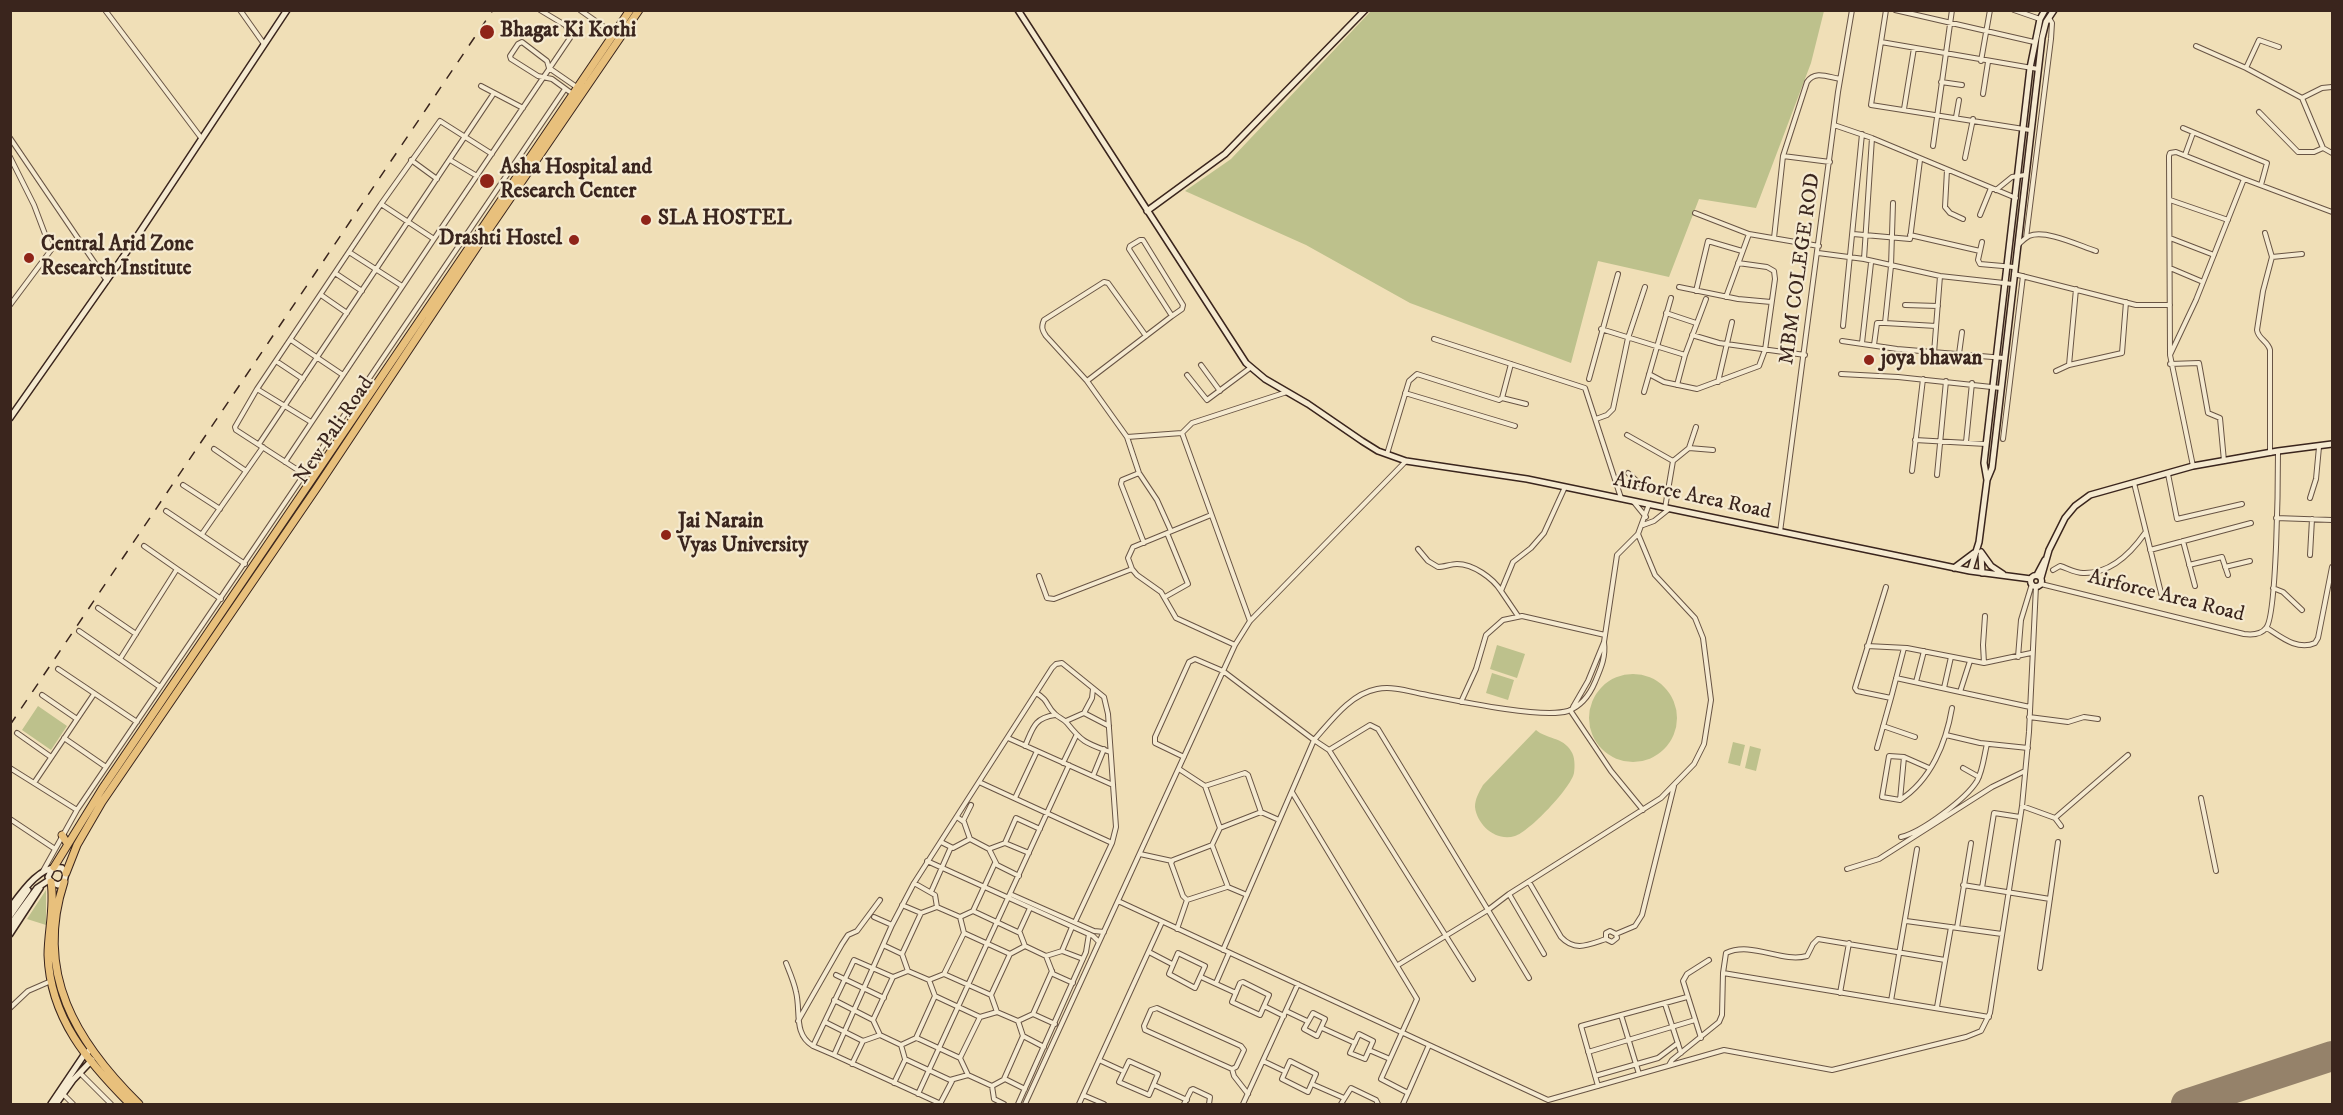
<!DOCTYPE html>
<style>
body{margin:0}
#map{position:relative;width:2343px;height:1115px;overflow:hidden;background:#f0dfb7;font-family:"IM FELL DW Pica",serif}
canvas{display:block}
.frame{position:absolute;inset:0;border:12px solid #3a251d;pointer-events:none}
</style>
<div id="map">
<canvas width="2343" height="1115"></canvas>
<div class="frame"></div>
</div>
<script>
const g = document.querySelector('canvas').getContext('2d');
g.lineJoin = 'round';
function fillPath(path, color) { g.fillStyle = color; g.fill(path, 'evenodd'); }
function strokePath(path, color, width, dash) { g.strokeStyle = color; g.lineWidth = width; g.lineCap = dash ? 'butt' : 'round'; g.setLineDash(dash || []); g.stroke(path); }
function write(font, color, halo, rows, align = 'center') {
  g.font = font + ' "IM FELL DW Pica",serif'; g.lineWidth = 4.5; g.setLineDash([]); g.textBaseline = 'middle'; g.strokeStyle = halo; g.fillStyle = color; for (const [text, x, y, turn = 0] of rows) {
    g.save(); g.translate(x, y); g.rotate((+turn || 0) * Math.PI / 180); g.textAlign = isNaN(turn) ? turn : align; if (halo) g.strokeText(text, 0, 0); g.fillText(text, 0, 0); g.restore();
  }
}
const green = new Path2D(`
 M1371,11H1824L1811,63L1756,208L1699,199L1669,277L1598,261L1571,363L1410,303L1306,245L1185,191L1231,159Z
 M1497,645L1525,654L1517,678L1490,669Z
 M1492,673L1514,680L1508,700L1486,693Z
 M1589 718a44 44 0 1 1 88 0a44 44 0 1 1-88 0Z
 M38,706L67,726L51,750L22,730Z
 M1536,730C1546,739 1563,737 1571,751C1575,756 1575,767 1574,773C1571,788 1529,832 1515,836C1496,842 1477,825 1475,807C1475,799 1479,792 1483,785Z
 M1733,742L1745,745L1740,766L1728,763Z
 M1750,746L1761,749L1756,771L1745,768Z
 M46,890V925L27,919Z`);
const runway = new Path2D(`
 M2186,1104L2332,1056`);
const street = new Path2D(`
 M105,10L202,139
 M240,10L264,44
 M580,10L614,34
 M1895,10L2034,42
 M2014,10L2040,19
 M1881,42L1886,10
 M2196,46L2246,68L2302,98L2322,88L2332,87
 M1981,61L1990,10
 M2246,68L2259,40L2279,47
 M1941,82L1962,85
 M481,86L523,108
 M1983,94L1988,62
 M574,95L552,79L538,76L511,59L510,56L518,44L522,42L547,61L549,68L578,88
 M2302,98L2323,148
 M1904,109L1914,48
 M2259,112L2298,152H2314L2323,148L2332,153
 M1956,117L1959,100
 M1834,125L1872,138L2016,198
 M2183,128L2267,163L2261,185
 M2030,130L1871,105L1881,42L2038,69
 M10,138L107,281
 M1933,146L1952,10
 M2185,155L2193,133
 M1783,156L1830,162
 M10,157L34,205L51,250L10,305
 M1965,158L1973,119
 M411,160L437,179
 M450,160L477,176
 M1947,170L1945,207L1950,213L1963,219
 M1996,190L2012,177L2025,175
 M2170,200L2228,220
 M1893,203L1891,266L1885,323L1936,326
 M381,204L440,121L492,154
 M1695,213L1749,234L1819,246
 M1980,215L1991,188
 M2265,233L2272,257L2263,291L2257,330C2258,339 2268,341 2270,350V453
 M1853,234L1910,239L1920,160
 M1910,235L1980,251
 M1774,238L1783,156L1807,82C1815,70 1828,77 1840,79
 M2026,238L2051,39L2052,23L2049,18
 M2170,238L2214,255
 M434,239L570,38V32L565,25L540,10
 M1140,240H1143L1183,305L1182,309L1172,316L1129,249L1130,246Z
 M1982,242L1978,260L1980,264L2014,267
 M2018,245C2021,242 2025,238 2029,236C2046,229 2080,246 2096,251
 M349,252L402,286
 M1818,253L1864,259L1940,276L2013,284
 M2272,257L2302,254
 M1864,259L1872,138
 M2170,268L2203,282
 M335,273L362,291
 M2014,274L2136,305H2170
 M1679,287L1738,299L1771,302
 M1696,291L1708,241L1742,251
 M321,295L347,313
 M1726,297L1749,234
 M1905,305L1938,306
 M1666,313L1696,323
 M1843,326L1862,134
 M1601,329L1685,355
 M1692,335L1719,343L1805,355
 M1146,336L1108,283L1104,282L1044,320C1041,327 1042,330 1046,336L1087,381L1127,437L1182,433
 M1434,339L1585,388L1621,498
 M291,340L343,375
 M1842,341L1897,349L2004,358
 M1862,343L1871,263
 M1874,345L1877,323H1885
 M1934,353L1940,276
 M1959,354L1962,332
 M2170,354L2169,156L2170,153L2176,152L2244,179
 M276,361L303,379
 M2170,364L2199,363L2208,413L2220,418L2224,461
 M1201,365L1220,391
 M2069,365L2076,289
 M2056,371L2069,365L2122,353L2126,302
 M1649,374L1664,382L1697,389L1759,366L1765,350L1775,279L1774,271L1767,267L1738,263
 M1841,374L1898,377L2001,388
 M1187,375L1207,400L1250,368
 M1589,379L1618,274
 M1087,381L1172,316
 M1718,382L1732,322
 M1677,385L1685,355L1706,299
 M257,389L311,422
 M1644,392L1671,298
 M1405,393L1515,426
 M1502,398L1526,404
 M1596,419L1607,415L1613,409L1628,338L1645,287
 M1627,435L1673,461
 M1127,437L1139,473L1157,500L1171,531
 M2003,439L2023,276
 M1915,440L1986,444
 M1966,442L1972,383
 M259,444L494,93
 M1689,448L1696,427
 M214,449L246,471
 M1387,454L1409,381L1417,374L1499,400L1502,398L1511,364
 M285,462L434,239L381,204L257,389L235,427L236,430L304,474
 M2193,466L2170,355L2196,300L2244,179L2332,212
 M1912,471L1923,379
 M1139,473L1122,480L1121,484L1144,543
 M1628,473L1641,485L1668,491
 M2168,474L2177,519L2242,504
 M1937,475L1946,381
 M2134,483L2162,597
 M183,485L220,509
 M2310,498L2316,479L2319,447
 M1633,501L1646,517
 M1665,508L1673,461L1689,448L1713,450
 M166,511L245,564
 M1211,515L1133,547L1128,558L1132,569L1137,575L1161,592L1176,618L1235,645
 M2276,518L2332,520
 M1643,525L1654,521L1669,509
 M1780,532L1838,92L1852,10
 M202,534L263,447
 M2183,541L2195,586
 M144,546L177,569
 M1418,549L1428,561L1438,567C1444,567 1451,564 1457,564C1473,564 1493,578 1501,591
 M2150,550L2251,523
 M2310,555L2312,519
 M2189,565L2222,557L2228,575
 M2225,567L2250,561
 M2053,570L2060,566C2067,568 2075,573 2083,573C2111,574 2131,553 2145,533
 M1039,576L1047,598L1054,599L1132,569
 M2041,584L2244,634C2252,635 2261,635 2266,628C2277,616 2278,476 2278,451
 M1886,587L1855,688L1857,691L1891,698L1904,648
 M2273,588L2283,592L2302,610
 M1165,597L1188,584L1167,533
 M98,608L136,634
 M1518,616L1501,591L1513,562L1531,548L1544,533L1565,487
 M1250,621L1182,433L1192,423L1287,392
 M2267,628C2281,637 2298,651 2315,643L2318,638L2332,567
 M79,631L160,687
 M1867,646L1907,648L1984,663L2031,653
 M2018,657L2021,620L2032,584
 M120,659L177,569L221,599
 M1984,663L1983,645L1985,616
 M58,669L137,722
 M1896,678L1960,692L1970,661
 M1916,682L1924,651
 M1944,688L1951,657
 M1960,692L2030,707
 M1036,693C1049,700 1046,706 1055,714C1059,718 1064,719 1067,723C1083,743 1086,743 1110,752
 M42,695L77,719
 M1461,702L1476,669L1486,635L1503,620L1522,616L1605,635
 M1573,707L1588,681L1604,642L1617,555L1638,534L1649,504
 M1570,710L1611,771L1643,810
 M1084,713L1109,726
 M2029,717L2068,722L2084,717L2098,719
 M1066,721L1084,713L1092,698L1093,689
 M1883,726L1915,737
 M17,733L51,757
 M1946,735L1980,743L2028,748
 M64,738L106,767
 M1008,738L1113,785
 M1025,746C1033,728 1034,718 1055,715
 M1877,748L1891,698
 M1329,750L1370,725L1378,729L1488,910L1398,965
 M1184,757L1155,743V737L1189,662L1195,659L1223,671L1314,740C1331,721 1350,694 1377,689C1392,686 1408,691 1422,694C1453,700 1541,719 1568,711C1581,706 1590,694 1595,682C1601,668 1606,657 1604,642
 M1063,763L1076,736
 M10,768L77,810
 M1929,768L1904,757L1889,756L1882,797L1900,800C1931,780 1946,743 1952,708
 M1963,768L1979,777
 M1179,769L1205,786
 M1093,776L1104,749
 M979,782L1112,843
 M34,783L94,694
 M1292,792L1417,999L1381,1079L1408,1093L1403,1104
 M1015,798L1037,751
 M2201,798L2216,871
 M1900,800L1904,757
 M2022,806L2055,818L2061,826
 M957,817L964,822L970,839L989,849L997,865L1019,876
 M2055,818L2128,755
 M10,819L55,849
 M963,821L971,805
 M1220,828L1261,812
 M1901,837C1922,832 1966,799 1977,781C1983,770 1984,756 1987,744
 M941,842L953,848L970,839
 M1005,843L1016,818L1040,829
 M1212,845L1173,860L1171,863L1183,896L1187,900L1227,887
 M989,849L1005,843L1029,853
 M1140,854L1172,861
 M927,861L1093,936L1099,942
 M1847,869L1879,859L1992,787L2025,771
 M43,871L77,810L565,89
 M1529,882L1561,937C1575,952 1588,945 1606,939L1612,942L1617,938L1616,934
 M914,883L935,895L937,907
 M1963,885L2050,899
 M1982,888L1994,813L2020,817
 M931,892L951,847
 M1010,894L1094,931L1104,932
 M1509,894L1544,954
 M1247,895L1228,887L1212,845L1220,828L1205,786L1245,773L1248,775L1261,812L1279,820
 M1118,901L1548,1100L1724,1050L1832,1070L1966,1037L1981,1031L1990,1013L2022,806L2029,732L2036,586
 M902,905L921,913L937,907
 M937,907L960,917L973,911L1020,933L1025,946
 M973,911L995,863
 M874,917L892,925
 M960,917L964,933L1010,954L1025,946L1046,956L1062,951L1083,959
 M1906,921L2002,934
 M1957,928L1971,843
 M1177,929L1187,900
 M1019,932L1030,908
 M1606,939V933L1610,931L1616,934L1635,926L1642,915L1674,786
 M883,945L902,954
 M1223,950L1314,740L1329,750L1473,979
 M1062,951L1072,927
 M1149,952L1172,964
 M1178,953L1205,966L1195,988L1169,974Z
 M1046,956L1053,974L1073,983
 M786,963C790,973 794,982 796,992C801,1011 793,1034 813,1046
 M2040,968L2058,842
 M908,971L902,954L921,913
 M1723,973L1989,1017
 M944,974L964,933
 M836,975L884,998
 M1201,977L1236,993
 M1529,978L1488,910L1509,894L1661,798L1694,764L1704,744L1711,700L1703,638L1695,618L1655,575L1638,534
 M929,980L944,974L991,995L997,1012
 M1243,982L1269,995L1260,1015L1232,1002L1240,983Z
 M1216,983L1229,953
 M1840,993L1849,943
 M991,995L1010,954
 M834,1000L873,1020L880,1035
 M1891,1001L1917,849
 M1665,1004L1681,1053
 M1264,1006L1284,1016
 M1937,1007L1951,927
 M10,1008L28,991L51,981
 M1286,1011L1307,1021
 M1313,1013L1325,1019L1317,1036L1304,1029Z
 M1033,1014L1052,971
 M1621,1015L1639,1074
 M873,1020L893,977
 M798,1021L842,944L848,935L857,931L880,900
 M1018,1021L1033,1014L1055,1024
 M825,1022L863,1041L880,1035L901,1045L905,1059L950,1080L968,1075L992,1086L994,1099L1004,1104
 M1322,1028L1355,1043
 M1359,1034L1373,1041L1365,1059L1350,1053Z
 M916,1038L935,996
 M1701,1038L1683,981L1687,974L1709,960
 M901,1045L916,1038L919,1039L960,1058L968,1075
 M1369,1050L1390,1059
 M1588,1052L1695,1020
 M834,1055L813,1046L854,960L893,977L908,971L929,980L935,996L980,1017L997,1012L1018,1021L1023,1036L1044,1047
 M960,1058L980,1017
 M1099,1060L1123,1071
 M1129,1061L1158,1074L1149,1095L1119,1082Z
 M1263,1061L1284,1071
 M1290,1061L1316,1074L1308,1092L1282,1079Z
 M852,1064L863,1041
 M1669,1065L1672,1060L1719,1022L1722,1015L1723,973L1726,953C1752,941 1781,963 1807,956L1813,944L1818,939L1945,960
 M1232,1069L1236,1067L1244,1050L1241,1046L1157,1008L1151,1010L1144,1026L1145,1030L1232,1069L1234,1076L1248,1094
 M80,1073L111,1104
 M1595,1076L1658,1058L1678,1043
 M1004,1079L1023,1036
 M894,1083L905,1060
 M1312,1084L1344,1098
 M1154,1085L1187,1100
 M992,1086L1005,1079L1025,1089
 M1598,1086L1581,1026L1687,997
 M1408,1093L1429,1045
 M63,1094L73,1104
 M918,1094L1069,765
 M1083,1095L1104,1104
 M940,1104L952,1081
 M941,1104L834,1055L892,925L914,883L1052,668L1056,664L1062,663L1104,697L1108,714L1116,827L1112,843L1075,922
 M1018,1104L1086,952L1089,934
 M1025,1104L1235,645L1250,621L1406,461
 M1079,1104L1162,922
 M1184,1104L1191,1090L1193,1089L1210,1097L1209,1104
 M1243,1104L1298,984
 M1341,1104L1351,1088L1376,1100L1378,1104`);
const secondary = new Path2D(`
 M1018,10L1246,363L1265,379L1308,404L1362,441L1378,451L1406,461L1527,479L1970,571L2031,579
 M1147,211L1225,154L1365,10
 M10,418L128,250L287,10
 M1987,480L1984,463L2030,68L2040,19L2045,10
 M1981,552L1991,566L2003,574
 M1981,555L1982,573
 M1954,568L1974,553
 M1970,571L1979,542L1987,480L1992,468L2042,38L2046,22L2054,10
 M2037,575L2045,560
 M2030.5 581a5.5 5.5 0 1 1 11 0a5.5 5.5 0 1 1-11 0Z
 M2041,578L2049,550L2065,518L2075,506L2090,495L2193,466L2278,451L2332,444
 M10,908C21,893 41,863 62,868L66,873L64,882L58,885L51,882L48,877L52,869
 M10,916L28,890
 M10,925L37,888L49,880
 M10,934L40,888
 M51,1104L84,1055L90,1050
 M56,1104L73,1080L92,1060`);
const highway = new Path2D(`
 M62,835L67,843
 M54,867L102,789L630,10
 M66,873L77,845L102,802L318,486L481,241L639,10
 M51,882C55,906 48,931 48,955C50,1018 88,1062 130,1104
 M64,882C34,973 76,1042 139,1104`);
const rail = new Path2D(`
 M10,725L493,10`);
const markers = [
 [487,32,8,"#8f2418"],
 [487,181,8,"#8f2418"],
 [646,220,6,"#8f2418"],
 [574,240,6,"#8f2418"],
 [29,258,6,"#8f2418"],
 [1869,360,6,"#8f2418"],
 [666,535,6,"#8f2418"]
];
const poiNames = [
 ["Bhagat Ki Kothi",500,32],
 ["Asha Hospital and",500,169],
 ["Research Center",500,193],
 ["SLA HOSTEL",658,220],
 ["Drashti Hostel",562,240,"right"],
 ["Central Arid Zone",41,246],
 ["Research Institute",41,270],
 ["joya bhawan",1881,360],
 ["Jai Narain",678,523],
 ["Vyas University",678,547]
];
const streetNames = [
 ["MBM COLEGE ROD",1801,269,-82],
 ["New Pali Road",335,431,-56],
 ["Airforce Area Road",1692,497,12],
 ["Airforce Area Road",2166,597,14]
];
fillPath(green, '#bdc18c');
strokePath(runway, '#95826a', 30);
strokePath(street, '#685444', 6);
strokePath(secondary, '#3a251d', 8);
strokePath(highway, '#3a251d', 9);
strokePath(street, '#f5ead0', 4);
strokePath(secondary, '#f5ead0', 5);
strokePath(highway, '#e8c07c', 7);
strokePath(rail, '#3a251d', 1.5, [10, 10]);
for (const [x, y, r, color] of markers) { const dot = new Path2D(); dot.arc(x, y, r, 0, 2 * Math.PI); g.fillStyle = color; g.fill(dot); strokePath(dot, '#f5ead0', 2); }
write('bold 21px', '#3a251d', '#f5ead0', poiNames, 'left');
write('21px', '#3a251d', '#f5ead0', streetNames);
</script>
